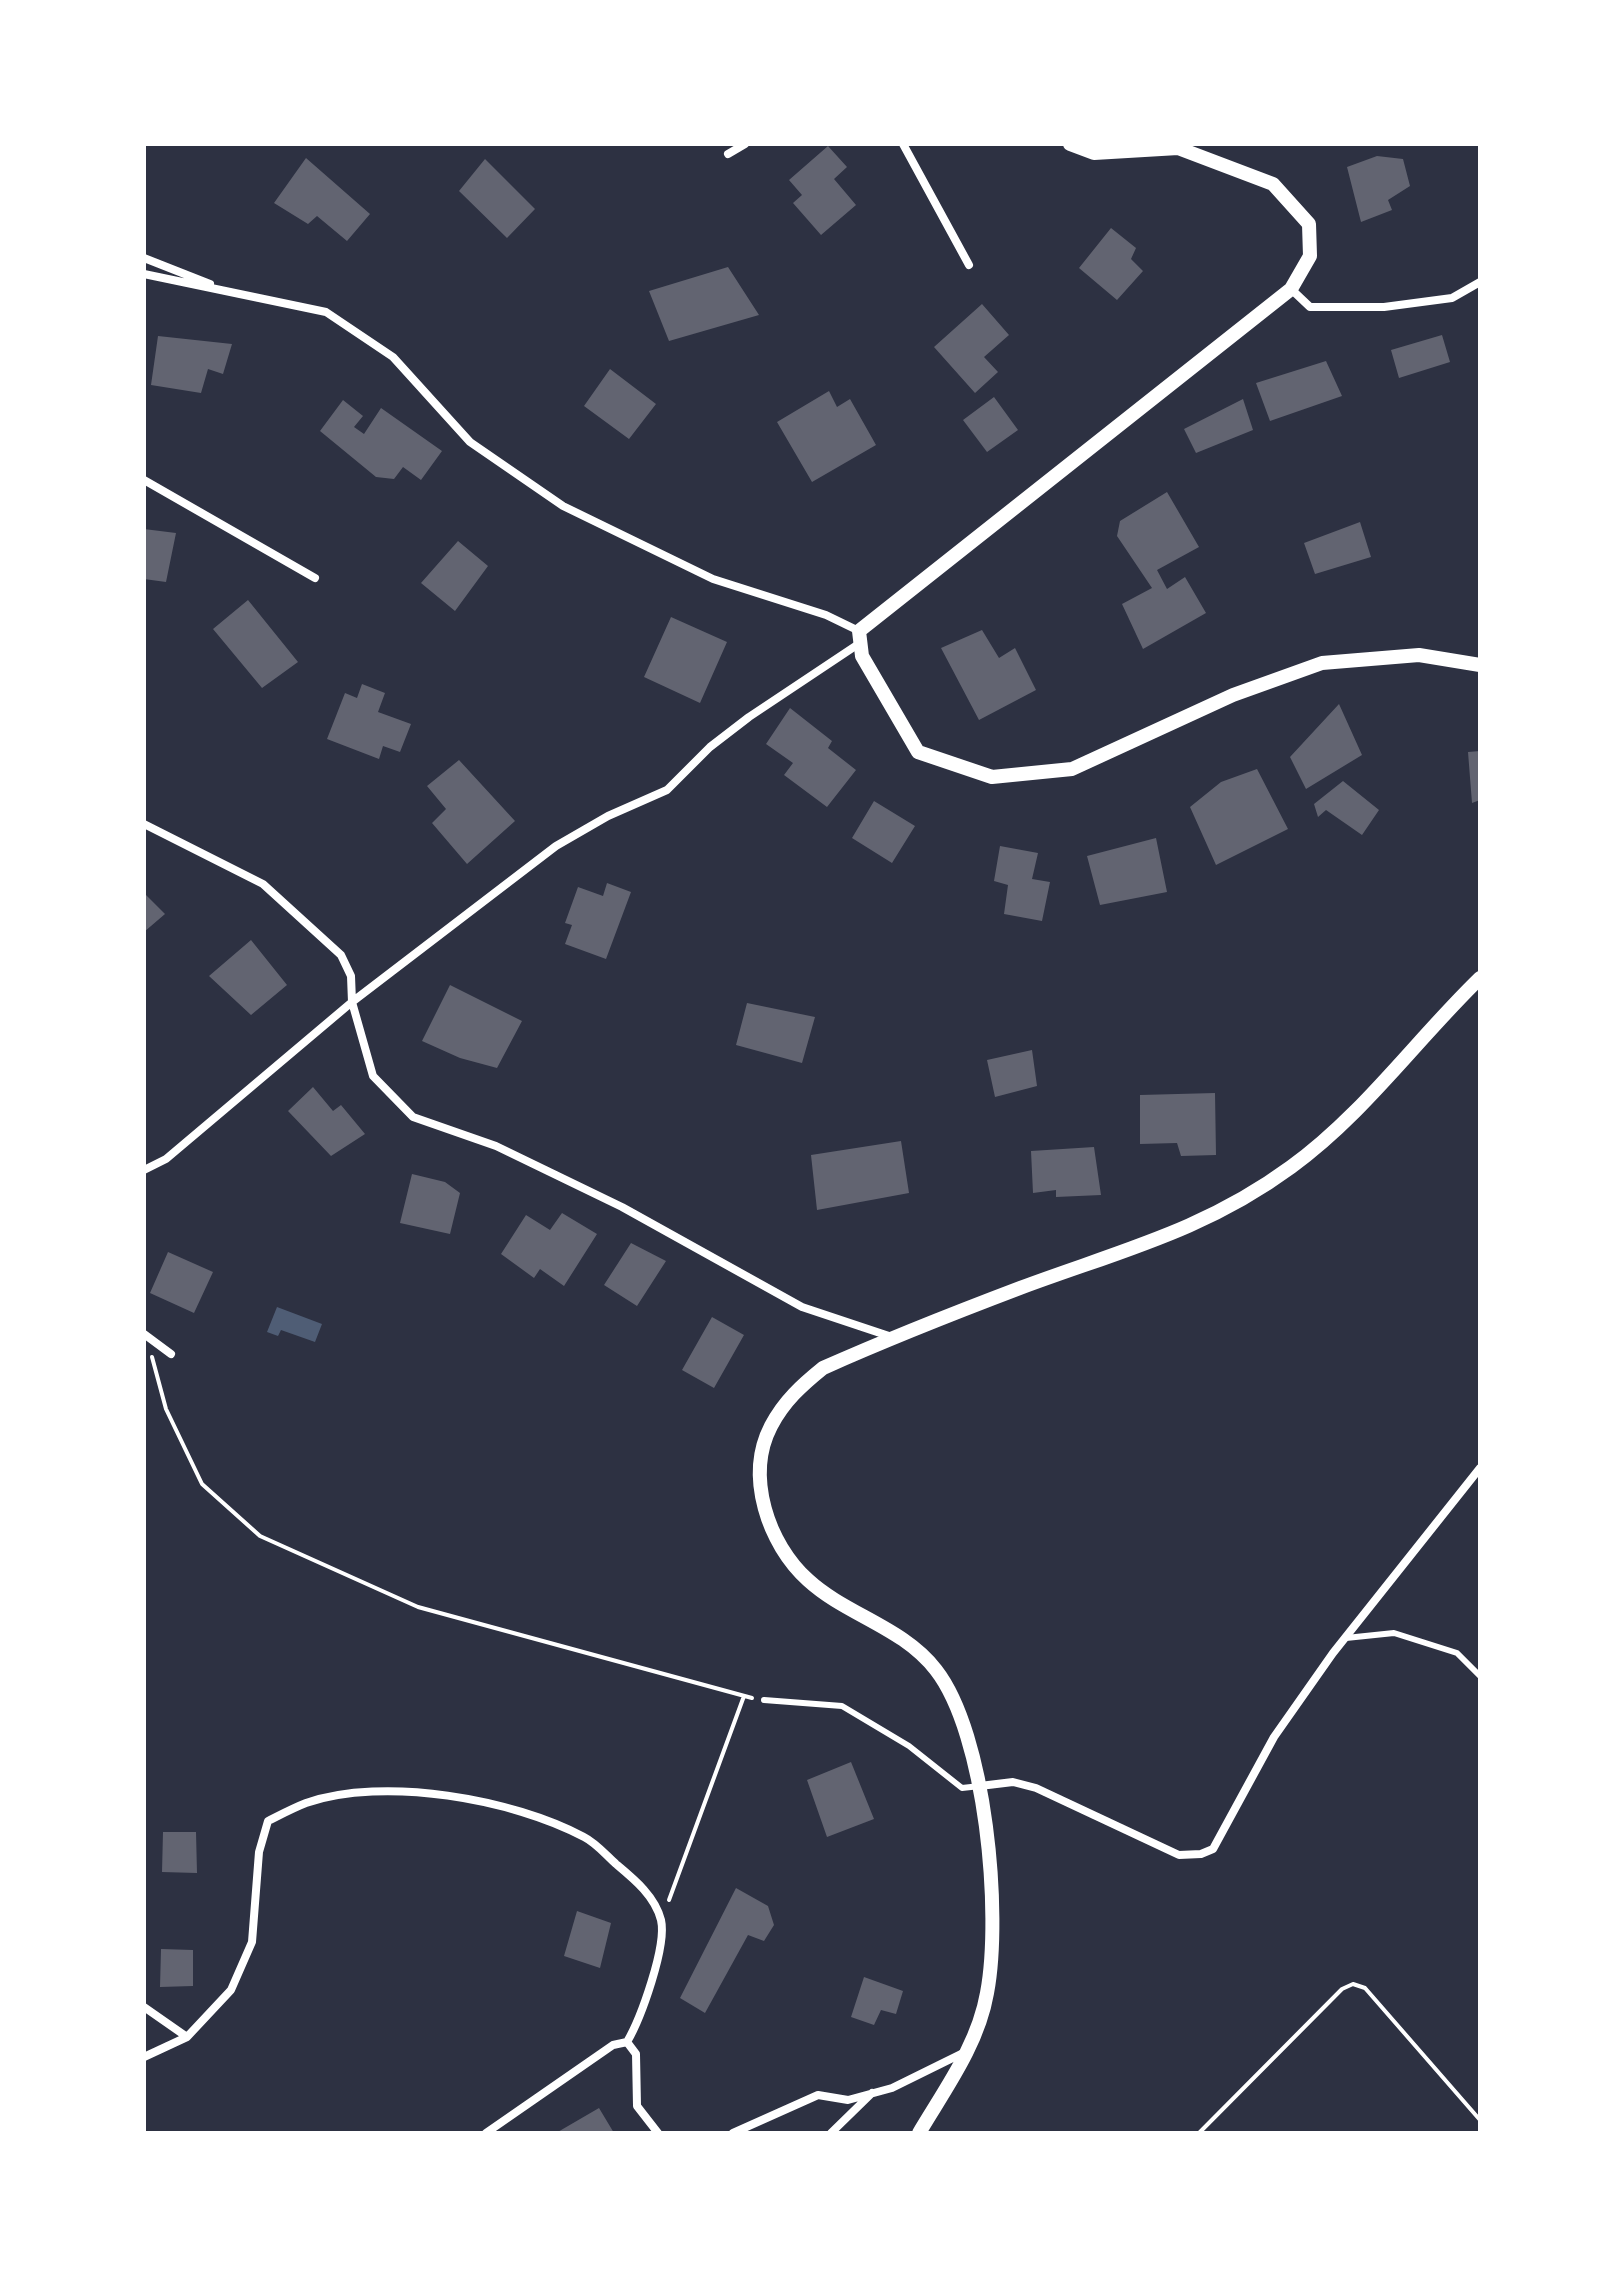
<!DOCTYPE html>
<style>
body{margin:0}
#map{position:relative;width:1624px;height:2277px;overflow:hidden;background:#2d3142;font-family:"Sofia Sans Condensed",sans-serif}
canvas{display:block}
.frame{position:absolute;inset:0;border:146px solid #fff;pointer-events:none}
</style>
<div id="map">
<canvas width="1624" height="2277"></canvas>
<div class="frame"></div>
</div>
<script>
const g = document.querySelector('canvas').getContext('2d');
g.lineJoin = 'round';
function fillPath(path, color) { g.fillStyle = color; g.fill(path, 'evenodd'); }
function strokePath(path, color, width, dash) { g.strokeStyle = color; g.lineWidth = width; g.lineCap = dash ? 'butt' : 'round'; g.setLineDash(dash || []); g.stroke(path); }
const water = new Path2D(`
 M277,1307L322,1324L315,1342L281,1330L278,1336L267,1332Z`);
const building = new Path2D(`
 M828,146L847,167L834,179L856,205L821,235L793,203L802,195L789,180Z
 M1377,156L1403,159L1410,186L1388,200L1392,210L1361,222L1347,167Z
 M306,158L370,214L347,241L317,216L308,224L274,203Z
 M485,159L535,209L507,238L459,191Z
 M1111,228L1136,248L1131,259L1143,271L1117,300L1079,268Z
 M728,267L759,315L669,341L649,291Z
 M982,304L1009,335L984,357L998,372L975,393L934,347Z
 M1442,335L1450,362L1399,378L1391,350Z
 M158,336L232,344L223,374L208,369L201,393L151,385Z
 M1326,361L1342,396L1270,421L1256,383Z
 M610,369L656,404L629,439L584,406Z
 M829,391L837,407L850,399L876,445L812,482L777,422Z
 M994,397L1018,430L987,452L963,420Z
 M1243,399L1253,430L1196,453L1184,429Z
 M343,400L363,416L354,427L364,434L381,408L442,451L421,480L403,467L394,479L376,477L320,431Z
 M1167,492L1199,547L1157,570L1167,589L1185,577L1206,613L1143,649L1122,604L1152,588L1117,536L1120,521Z
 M1360,522L1371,557L1315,574L1304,543Z
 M144,529L176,533L166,582L144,579Z
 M458,541L488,566L455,611L421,583Z
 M248,600L298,662L262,688L213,629Z
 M671,617L727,642L700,703L644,677Z
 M982,630L999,658L1015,648L1036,690L979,720L941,648Z
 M362,684L385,693L378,712L411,724L400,752L383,746L379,759L327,739L345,693L357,698Z
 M1339,704L1362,755L1306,789L1290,757Z
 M790,708L832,741L828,748L856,770L827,807L784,775L793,763L766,744Z
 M1480,751V800L1472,803L1468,752Z
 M459,760L515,821L467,864L432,823L446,809L427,786Z
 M1257,769L1288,829L1216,865L1190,807L1221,782Z
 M1343,781L1379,810L1362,835L1326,810L1318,817L1314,804Z
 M874,801L915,826L892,863L852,838Z
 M1156,838L1167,892L1100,905L1087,856Z
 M1000,846L1038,853L1032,879L1050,882L1042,921L1004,914L1008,885L994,881Z
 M607,883L631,892L606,959L565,944L572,925L565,923L578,887L603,896Z
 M144,893L165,914L144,932Z
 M251,940L287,985L251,1015L209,976Z
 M450,985L522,1021L497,1068L460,1058L422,1041Z
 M747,1003L815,1017L802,1063L736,1045Z
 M1032,1050L1037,1086L995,1097L987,1060Z
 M313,1087L333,1111L341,1105L365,1134L331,1156L288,1111Z
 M1215,1093L1216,1155L1181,1156L1177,1143L1140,1144V1095Z
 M901,1141L909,1193L817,1210L811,1155Z
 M1094,1147L1101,1195L1056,1197V1190L1033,1193L1031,1151Z
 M412,1174L445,1182L460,1193L450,1234L400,1223Z
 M562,1213L597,1234L564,1286L540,1269L534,1278L501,1254L526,1215L550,1230Z
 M631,1243L666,1261L637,1306L604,1285Z
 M168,1252L213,1272L194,1313L150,1293Z
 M712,1317L744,1335L714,1388L682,1370Z
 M851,1762L874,1819L827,1837L807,1780Z
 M163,1832H196L197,1873L162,1872Z
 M736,1888L768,1906L774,1925L764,1941L748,1935L705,2013L680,1998Z
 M577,1911L611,1923L600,1968L564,1956Z
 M161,1949L193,1950V1986L160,1987Z
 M864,1977L903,1991L896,2014L881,2010L874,2025L851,2017Z
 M599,2108L614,2133H556Z`);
const path = new Path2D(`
 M152,1357L166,1409L202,1484L260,1536L418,1607L752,1698
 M669,1900L744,1696
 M1199,2133L1342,1989L1353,1984L1365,1988L1480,2120`);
const service = new Path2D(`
 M1346,1638L1394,1633L1457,1653L1480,1676
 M764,1700L842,1706L909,1746L962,1788L980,1786`);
const minor = new Path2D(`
 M903,144L969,265
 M728,154L745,144
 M144,258L210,284
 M144,274L326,312L393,357L470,442L563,506L713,579L826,615L859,631
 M1291,289L1310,307H1384L1452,298L1480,282
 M144,480L315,578
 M144,824L263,884L341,955L351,976L352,1002L373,1076L413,1117L496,1146L622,1207L802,1307L892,1337
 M144,1170L166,1159L352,1002L556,846L608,816L667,790L710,747L749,717L860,643
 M144,1334L171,1354
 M980,1786L1013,1782L1036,1788L1179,1855L1201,1854L1213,1849L1274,1737L1333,1653L1480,1468
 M144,2007L187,2037
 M627,2042L636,2054L637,2106L658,2133
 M144,2057L187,2037L231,1990L252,1942L259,1852L268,1821C280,1815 293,1808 306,1803C384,1776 513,1799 584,1837C596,1843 606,1855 616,1864C634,1879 655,1896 661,1920C667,1946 641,2018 627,2042L613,2045L486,2133
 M733,2133L818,2095L848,2100L892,2088L965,2052
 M831,2133L872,2093`);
const tertiary = new Path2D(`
 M1070,144L1094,153L1178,148L1273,184L1309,224L1310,256L1291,289L859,631L862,656L918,752L992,777L1072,769L1233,695L1322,663L1419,655L1480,665
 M919,2133C945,2089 978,2045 987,1993C1002,1914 986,1734 936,1670C903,1627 846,1615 808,1580C768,1544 745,1476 771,1426C784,1401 802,1385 823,1368C888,1339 954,1313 1020,1288C1119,1251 1204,1231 1291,1167C1363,1115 1416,1040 1480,978`);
fillPath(water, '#4f5d75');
fillPath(building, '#626471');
strokePath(path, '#fff', 4);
strokePath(service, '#fff', 6);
strokePath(minor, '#fff', 8);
strokePath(tertiary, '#fff', 14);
</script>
